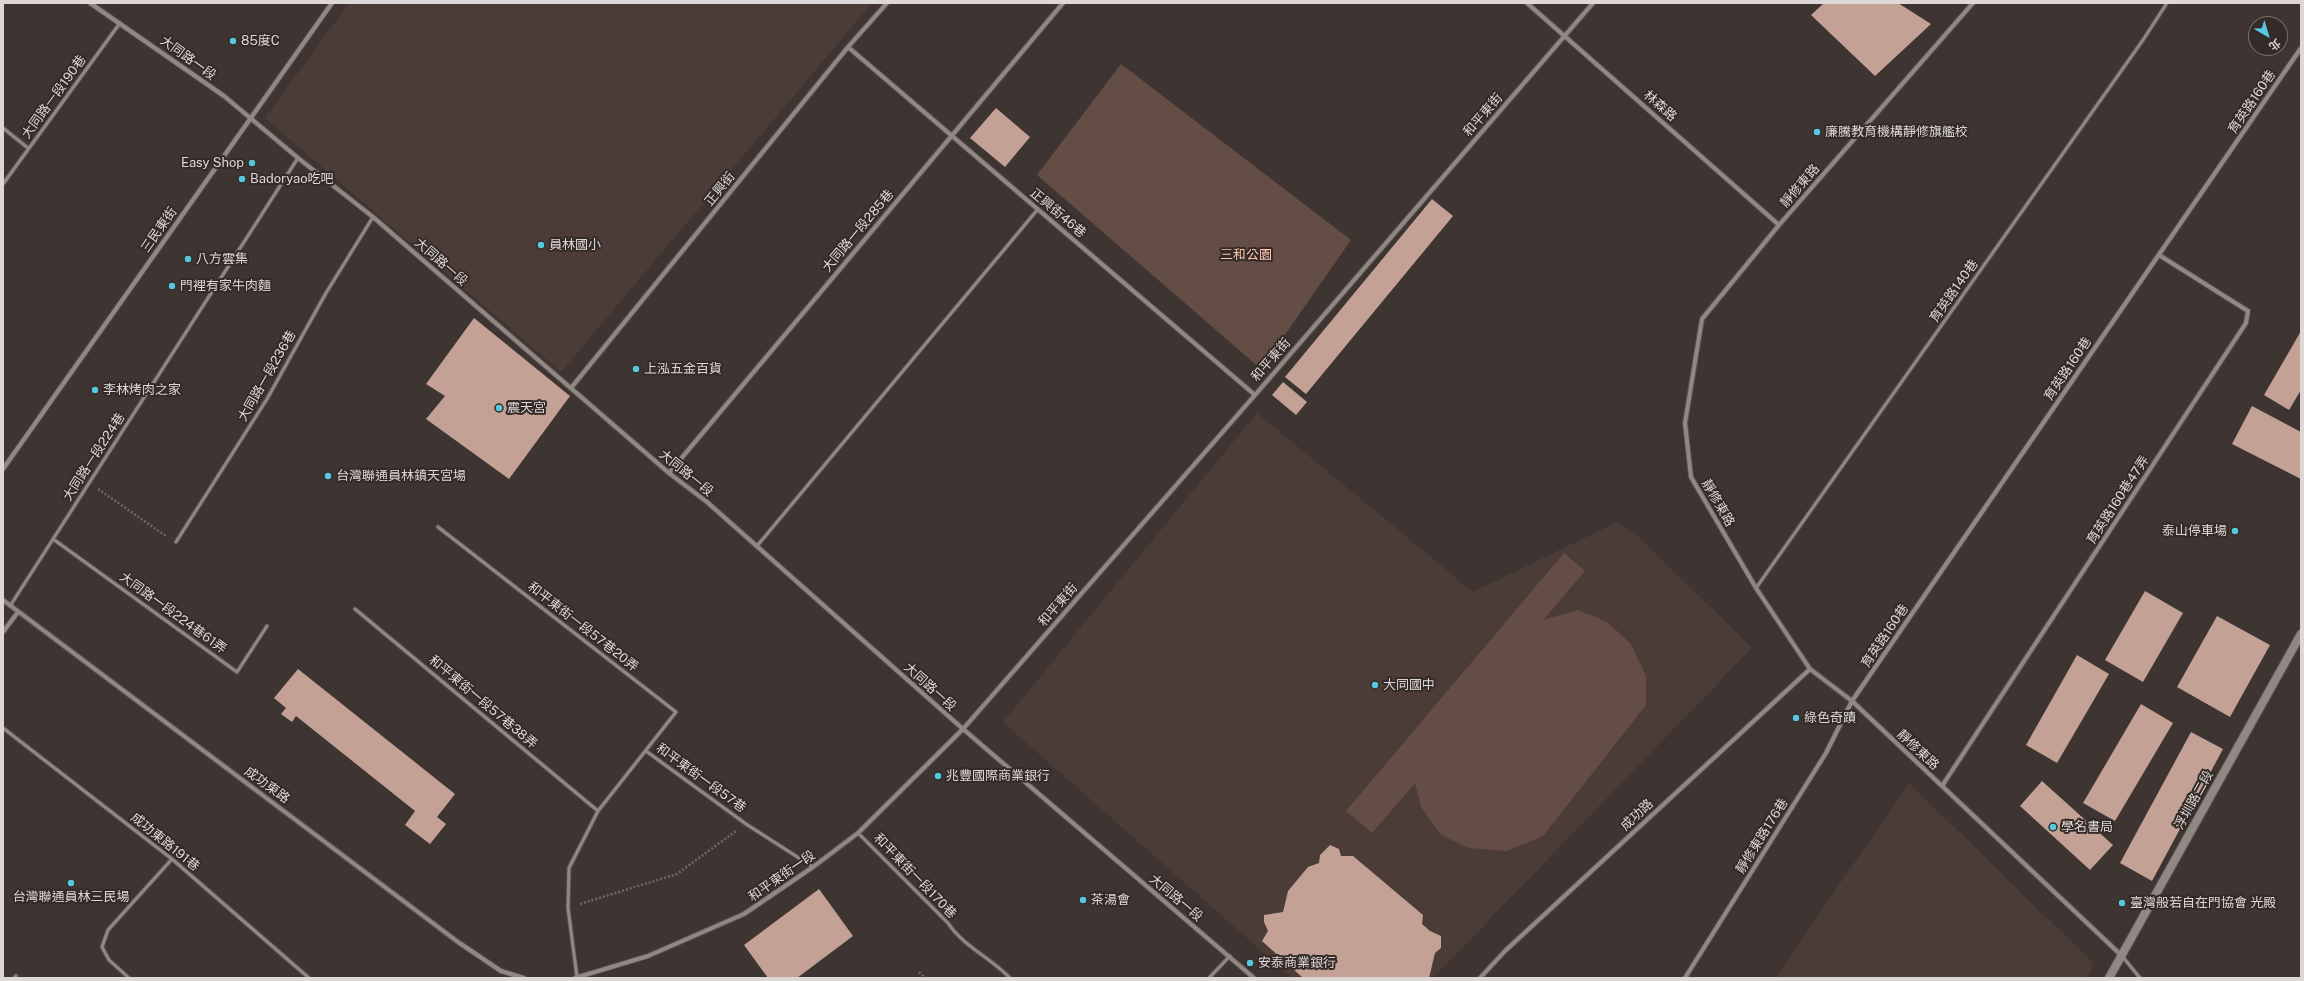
<!DOCTYPE html>
<meta charset="utf-8">
<style>
body{margin:0}
#map{position:relative;width:2304px;height:981px;overflow:hidden;background:#3e3532;font-family:"Public Sans","Noto Sans TC",sans-serif}
canvas{display:block}
.frame{position:absolute;inset:0;border:4px solid #ddd8d6;pointer-events:none}
.north{position:absolute;left:2248px;top:16px;width:40px;height:40px;box-sizing:border-box;background:#342b28;border:1px solid #78706e;border-radius:50%;rotate:142deg;font-size:11px;font-weight:700;line-height:16px;text-align:center;color:#ddd8d6}
.north::after{content:'';display:block;margin:auto;width:14px;height:18px;background:#56c9e1;clip-path:polygon(50% 0,100% 100%,50% 72%,0 100%)}
</style>
<div id="map">
<canvas width="2304" height="981"></canvas>
<div class="frame"></div>
<div class="north">北</div>
</div>
<script>
const g = document.querySelector('canvas').getContext('2d');
g.lineJoin = 'round';
function fillPath(path, color) { g.fillStyle = color; g.fill(path, 'evenodd'); }
function strokePath(path, color, width, dash) { g.strokeStyle = color; g.lineWidth = width; g.lineCap = dash ? 'butt' : 'round'; g.setLineDash(dash || []); g.stroke(path); }
function write(font, color, halo, rows, align = 'center') {
  g.font = font + ' "Public Sans","Noto Sans TC",sans-serif'; g.lineWidth = 4; g.setLineDash([]); g.textBaseline = 'middle'; g.strokeStyle = halo; g.fillStyle = color; for (const [text, x, y, turn = 0] of rows) {
    g.save(); g.translate(x, y); g.rotate((+turn || 0) * Math.PI / 180); g.textAlign = isNaN(turn) ? turn : align; if (halo) g.strokeText(text, 0, 0); g.fillText(text, 0, 0); g.restore();
  }
}
const built = new Path2D(`
 M349,3H872L561,372L265,118Z
 M1257,413L1473,592L1617,522L1640,538L1752,648L1433,978H1292L1003,722Z
 M1909,783L2094,964L2087,978H1775Z`);
const green = new Path2D(`
 M1121,64L1351,240L1261,369L1037,175Z
 M1564,553L1585,571L1543,620L1578,610L1607,622L1631,644L1646,676V705L1543,836L1507,851L1469,848L1441,835L1421,807L1415,783L1372,833L1346,811Z`);
const building = new Path2D(`
 M1824,3H1898L1931,24L1875,76L1811,15Z
 M996,108L1030,137L1005,167L970,138Z
 M1432,199L1453,216L1306,394L1285,377Z
 M474,318L570,396L509,479L426,419L445,396L426,384Z
 M2301,331V390L2289,410L2264,395Z
 M1283,382L1307,402L1296,415L1272,395Z
 M2252,406L2301,432V479L2232,444Z
 M2145,591L2183,613L2143,682L2105,660Z
 M2217,616L2270,645L2230,717L2177,687Z
 M2077,655L2109,674L2057,763L2026,745Z
 M298,669L455,794L437,817L446,824L430,844L405,825L415,811L296,716L292,722L281,714L286,708L274,698Z
 M2141,704L2173,723L2115,821L2083,803Z
 M2191,732L2223,749L2152,881L2120,863Z
 M2042,781L2113,845L2090,870L2020,806Z
 M1330,845L1339,849L1341,856H1353L1423,915L1422,924L1430,931L1441,936V948L1435,953L1429,978H1303L1262,941L1268,931L1264,922V915L1283,912L1288,891L1308,867L1319,863L1320,855Z
 M819,889L853,936L797,978H768L744,945Z`);
const path = new Path2D(`
 M98,489L166,536
 M580,904L677,874L736,831
 M919,972L926,978`);
const lane = new Path2D(`
 M3,128L28,148
 M3,184L120,23
 M438,527L676,712L598,811L569,868L568,908L577,977
 M53,539L237,672L267,626
 M176,542L267,399L326,293L373,217
 M757,546L1038,209
 M1756,588L2143,40L2167,3
 M10,606L298,158
 M355,609L598,811
 M3,728L172,859L309,978
 M646,751L746,824L813,867
 M858,833L948,923C963,946 991,958 1010,978
 M2122,956L2140,978
 M14,978L16,976
 M129,978L109,960L102,947L108,930L172,859
 M1209,978L1230,956`);
const street = new Path2D(`
 M90,3L224,96L298,158L373,217L669,473L707,502L963,729L1254,978
 M1527,3L1779,225
 M1973,3L1779,225L1702,319L1685,423L1691,477L1756,588L1810,669L1852,701L2121,955
 M848,47L1255,395
 M571,388L848,47L887,3
 M3,469L332,3
 M669,473L1063,3
 M3,600L458,942L501,971L524,978
 M3,632L18,612
 M1942,786L2246,323L2248,311L2159,255
 M575,978L648,956L744,914L813,867L858,833L963,729L1255,395L1593,3
 M1480,978L1505,951L1810,669
 M1685,978L1826,753L1852,701L2301,48`);
const secondary = new Path2D(`
 M2109,978L2301,634`);
const markers = [
 [233,41,4,"#56c9e1"],
 [1817,132,4,"#56c9e1"],
 [252,163,4,"#56c9e1"],
 [242,179,4,"#56c9e1"],
 [541,245,4,"#56c9e1"],
 [188,259,4,"#56c9e1"],
 [172,286,4,"#56c9e1"],
 [636,369,4,"#56c9e1"],
 [95,390,4,"#56c9e1"],
 [499,408,4,"#56c9e1"],
 [328,476,4,"#56c9e1"],
 [2235,531,4,"#56c9e1"],
 [1375,685,4,"#56c9e1"],
 [1796,718,4,"#56c9e1"],
 [938,776,4,"#56c9e1"],
 [2053,827,4,"#56c9e1"],
 [71,883,4,"#56c9e1"],
 [1083,900,4,"#56c9e1"],
 [2122,903,4,"#56c9e1"],
 [1250,963,4,"#56c9e1"]
];
const poiNames = [
 ["85度C",241,41],
 ["廉騰教育機構靜修旗艦校",1825,132],
 ["Easy Shop",244,163,"right"],
 ["Badoryao吃吧",250,179],
 ["員林國小",549,245],
 ["八方雲集",196,259],
 ["門裡有家牛肉麵",180,286],
 ["上泓五金百貨",644,369],
 ["李林烤肉之家",103,390],
 ["震天宮",507,408],
 ["台灣聯通員林鎮天宮場",336,476],
 ["泰山停車場",2227,531,"right"],
 ["大同國中",1383,685],
 ["綠色奇蹟",1804,718],
 ["兆豐國際商業銀行",946,776],
 ["學名書局",2061,827],
 ["台灣聯通員林三民場",71,897,"center"],
 ["茶湯會",1091,900],
 ["臺灣般若自在門協會 光殿",2130,903],
 ["安泰商業銀行",1258,963]
];
const streetNames = [
 ["大同路一段",188,58,36],
 ["大同路一段190巷",54,97,-54],
 ["育英路160巷",2252,102,-56],
 ["林森路",1660,106,41],
 ["和平東街",1483,115,-49],
 ["靜修東路",1800,186,-49],
 ["正興街",720,189,-51],
 ["正興街46巷",1058,213,40],
 ["三民東街",159,230,-55],
 ["大同路一段285巷",858,231,-50],
 ["大同路一段",441,262,41],
 ["育英路140巷",1954,291,-55],
 ["和平東街",1271,360,-49],
 ["育英路160巷",2068,369,-56],
 ["大同路一段236巷",267,376,-60],
 ["大同路一段224巷",94,457,-57],
 ["大同路一段",686,473,39],
 ["育英路160巷47弄",2118,500,-57],
 ["靜修東路",1718,503,60],
 ["和平東街",1058,605,-49],
 ["大同路一段224巷61弄",173,613,36],
 ["和平東街一段57巷20弄",583,627,38],
 ["育英路160巷",1885,636,-56],
 ["大同路一段",930,687,42],
 ["和平東街一段57巷38弄",483,702,40],
 ["靜修東路",1918,750,43],
 ["和平東街一段57巷",701,778,36],
 ["成功東路",267,785,36],
 ["浮圳路二段",2194,800,-61],
 ["成功路",1637,815,-43],
 ["靜修東路176巷",1762,836,-58],
 ["成功東路191巷",165,842,39],
 ["和平東街一段",782,876,-35],
 ["和平東街一段170巷",915,876,46],
 ["大同路一段",1176,898,40]
];
const parkNames = [
 ["三和公園",1246,255]
];
fillPath(built, '#4c3c37');
fillPath(green, '#644d44');
fillPath(building, '#c3a194');
strokePath(lane, '#59514f', 5);
strokePath(street, '#59514f', 6);
strokePath(secondary, '#59514f', 10);
strokePath(path, '#6f6764', 2.5, [2, 2]);
strokePath(lane, '#918783', 3);
strokePath(street, '#918783', 4);
strokePath(secondary, '#918783', 8);
for (const [x, y, r, color] of markers) { const dot = new Path2D(); dot.arc(x, y, r, 0, 2 * Math.PI); g.fillStyle = color; g.fill(dot); strokePath(dot, '#342b28', 1.5); }
write('13px', '#ddd8d6', '#342b28', poiNames, 'left');
write('13px', '#ddd8d6', '#342b28', streetNames);
write('13px', '#ffc4ae', '#342b28', parkNames);
</script>
